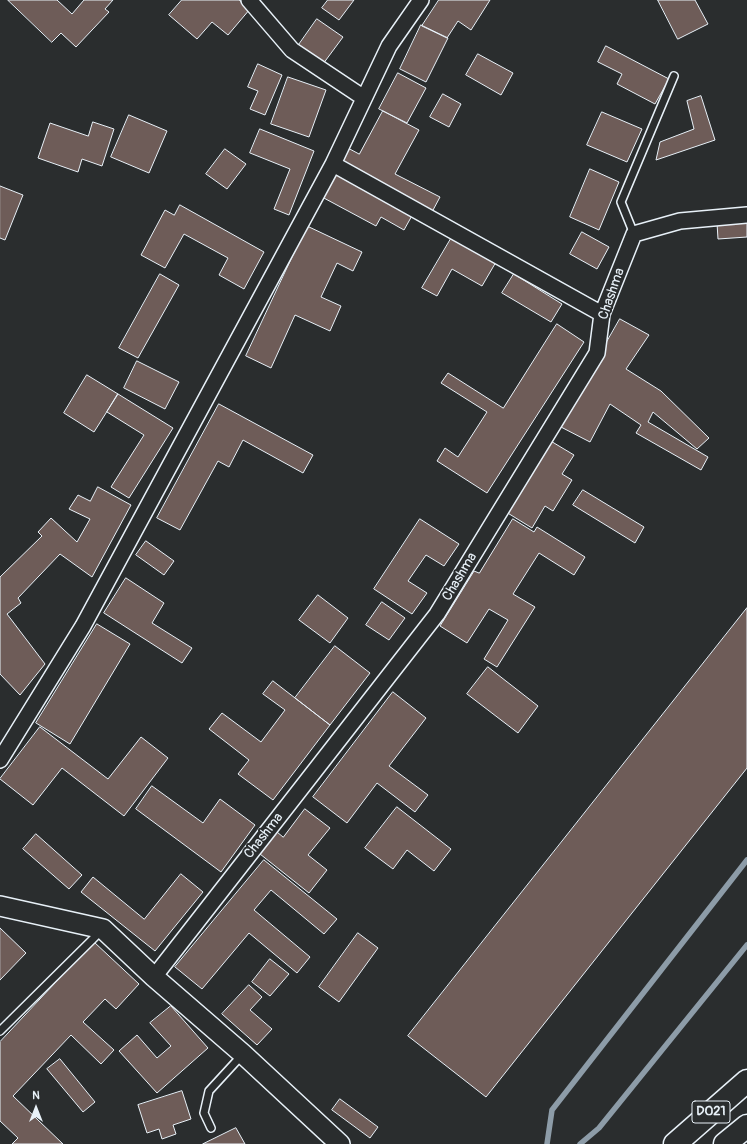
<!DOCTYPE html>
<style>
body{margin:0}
#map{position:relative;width:747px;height:1144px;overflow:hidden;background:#2a2d2e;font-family:Pangolin,sans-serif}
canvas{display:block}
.north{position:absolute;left:16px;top:1088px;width:40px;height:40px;-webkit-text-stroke:3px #2a2d2e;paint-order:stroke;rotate:0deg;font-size:11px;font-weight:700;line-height:16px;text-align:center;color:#e8f1f8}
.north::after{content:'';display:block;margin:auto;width:14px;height:18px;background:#e8f1f8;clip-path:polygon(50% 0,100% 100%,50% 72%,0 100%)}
</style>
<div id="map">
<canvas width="747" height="1144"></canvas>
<div class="north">N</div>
</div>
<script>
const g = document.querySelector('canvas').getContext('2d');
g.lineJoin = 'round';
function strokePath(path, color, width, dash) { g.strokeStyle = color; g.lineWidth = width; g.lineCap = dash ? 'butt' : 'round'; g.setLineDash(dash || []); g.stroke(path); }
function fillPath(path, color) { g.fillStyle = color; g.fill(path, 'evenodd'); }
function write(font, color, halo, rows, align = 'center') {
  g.font = font + ' Pangolin,sans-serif'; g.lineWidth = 4; g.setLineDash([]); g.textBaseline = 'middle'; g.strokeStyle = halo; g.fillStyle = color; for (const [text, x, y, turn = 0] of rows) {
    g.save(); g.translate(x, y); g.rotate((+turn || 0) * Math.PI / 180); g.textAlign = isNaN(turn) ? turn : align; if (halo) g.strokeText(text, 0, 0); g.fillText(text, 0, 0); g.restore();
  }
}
const stream = new Path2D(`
 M547,1144L552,1110L747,860
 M580,1144L599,1128L747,945`);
const building = new Path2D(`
 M8,0H57L72,14L84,0H113L105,9L109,12L76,47L61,33L52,42Z
 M182,0H239L250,9L228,35L212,22L197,39L169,15Z
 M328,0H354L339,20L322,8Z
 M439,0H490L471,30L458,21L447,38L422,26Z
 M658,0H695L708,24L678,39Z
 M317,19L343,37L323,64L298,46Z
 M421,25L448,38L426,82L400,69Z
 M606,46L669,79L655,104L617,84L622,74L598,62Z
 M478,54L513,73L501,95L466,75Z
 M258,64L282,75L265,115L250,109L258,91L248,87Z
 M398,73L426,88L407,123L379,109Z
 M288,77L326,90L309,137L271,124Z
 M443,94L461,104L449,127L430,117Z
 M701,96L715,140L656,160L660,142L694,129L687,101Z
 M383,111L419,130L395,174L440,197L432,212L338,162L346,147L359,154Z
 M602,112L642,129L627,162L587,145Z
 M129,115L167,131L149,173L111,157Z
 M93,122L114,129L102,166L82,159L78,172L38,158L50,123L88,136Z
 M260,129L314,151L289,215L274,209L290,169L250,153Z
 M225,149L246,164L227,189L206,174Z
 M590,169L619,182L599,230L570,217Z
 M337,170L414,212L404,230L381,217L376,226L322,197Z
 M0,186L23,195L5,240L0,238Z
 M180,205L264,252L244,289L219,275L228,258L184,234L165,268L141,255L165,210L174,215Z
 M747,220V237L718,239L717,223Z
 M307,226L362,252L353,271L337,263L321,297L341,306L330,331L295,315L271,368L246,356Z
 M582,232L609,247L597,269L570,254Z
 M452,237L496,262L482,286L452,269L437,296L422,288Z
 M160,274L179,285L138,358L119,348Z
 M514,274L562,304L551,322L502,293Z
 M620,319L649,335L626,369L661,391L709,438L697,449L653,412L648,422L708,457L701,470L636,433L641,425L610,404L590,442L559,426Z
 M557,324L584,342L487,493L437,461L445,448L458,457L487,412L441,383L448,373L503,408Z
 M137,361L179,382L165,409L124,388Z
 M87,375L118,394L94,432L64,413Z
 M118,394L173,428L129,498L111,487L144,435L107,412Z
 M219,404L313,455L303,473L243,440L229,467L218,461L180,530L157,518Z
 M549,440L574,455L562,474L572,480L553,511L545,506L532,528L506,512Z
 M98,487L131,505L92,577L60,554L18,598L21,603L7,614L45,664L20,695L0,674V577L42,536L38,532L51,518L77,542L90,519L69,509L78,495L90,501Z
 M583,490L644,527L635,543L573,505Z
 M420,519L459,544L444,566L426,555L408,581L427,593L412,614L374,589Z
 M513,519L534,532L537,527L585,557L574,575L539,553L513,594L535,607L497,667L484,659L508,620L489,609L467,643L440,626L474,571L479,573Z
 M146,541L174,561L164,575L136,555Z
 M126,578L164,603L152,623L192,648L182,663L104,613Z
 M318,595L348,618L330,643L299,620Z
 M382,602L405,618L389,640L366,625Z
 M747,608V768L486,1097L408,1036Z
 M97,624L130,644L70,744L36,723Z
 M335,646L370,673L330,725L295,698Z
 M488,667L538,706L518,733L467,694Z
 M273,681L330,725L273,800L238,774L249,760L209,729L222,713L261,742L285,710L263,694Z
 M393,692L426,718L389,766L428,795L415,812L377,783L347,823L313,797Z
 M40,727L108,779L141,737L168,758L124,816L62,768L33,805L0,779Z
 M152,786L203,823L220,799L255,825L221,872L136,809Z
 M397,807L451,849L434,871L407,850L393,869L365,848Z
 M305,809L330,828L308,855L327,870L309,893L260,854L277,832L283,837Z
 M36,834L82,875L69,889L23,849Z
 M264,860L337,919L324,934L271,890L254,910L310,957L297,973L249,933L202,989L175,967Z
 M181,874L203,892L155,951L81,892L93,877L144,919Z
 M0,928L26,953L0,980Z
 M358,933L378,948L339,1002L319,987Z
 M94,942L139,984L116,1009L105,999L83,1022L114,1050L101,1064L71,1035L13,1096L63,1144H12L18,1138L0,1121V1042Z
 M270,959L289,974L270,996L252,982Z
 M249,985L262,997L250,1010L272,1029L257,1045L222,1014Z
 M171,1006L208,1048L157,1093L119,1051L137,1035L157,1058L171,1046L150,1023Z
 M60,1059L95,1102L83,1112L47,1069Z
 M182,1091L191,1119L173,1125L176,1134L162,1139L159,1129L147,1133L138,1105Z
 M340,1099L378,1127L370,1138L332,1110Z
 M236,1128L245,1144H203Z`);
const service = new Path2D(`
 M634,234L621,202L674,76
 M0,1031L101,931
 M211,1128L204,1113L209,1091L243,1054`);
const minor = new Path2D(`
 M249,0L292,50L364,98
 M333,164L602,314
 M0,760L83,626L333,164L389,46L421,0
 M154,977L437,614L597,353L602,314L634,234L680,221L747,215`);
const tertiary = new Path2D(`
 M0,906L103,929L154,977L243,1054L340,1144`);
const trunk = new Path2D(`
 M675,1144L747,1081
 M725,1144L747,1126`);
const shields = [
 [711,1112,38]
];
const shieldNames = [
 ["D021",711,1112]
];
const streetNames = [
 ["Chashma",612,294,-71],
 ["Chashma",460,577,-59],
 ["Chashma",264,836,-52]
];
strokePath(stream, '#8d9ca8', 5.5);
fillPath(building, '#6e5c58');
strokePath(building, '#e8f1f8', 1);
strokePath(service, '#e8f1f8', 10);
strokePath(minor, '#e8f1f8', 18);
strokePath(tertiary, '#e8f1f8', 22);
strokePath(trunk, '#e8f1f8', 25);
strokePath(service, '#2a2d2e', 7);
strokePath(minor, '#2a2d2e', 15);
strokePath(tertiary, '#2a2d2e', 19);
strokePath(trunk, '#2a2d2e', 22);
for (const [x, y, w] of shields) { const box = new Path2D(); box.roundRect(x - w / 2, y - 11, w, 22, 3); g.fillStyle = '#2a2d2e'; g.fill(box); strokePath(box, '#e8f1f8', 1); }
write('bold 13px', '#e8f1f8', null, shieldNames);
write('14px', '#e8f1f8', '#2a2d2e', streetNames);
</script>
